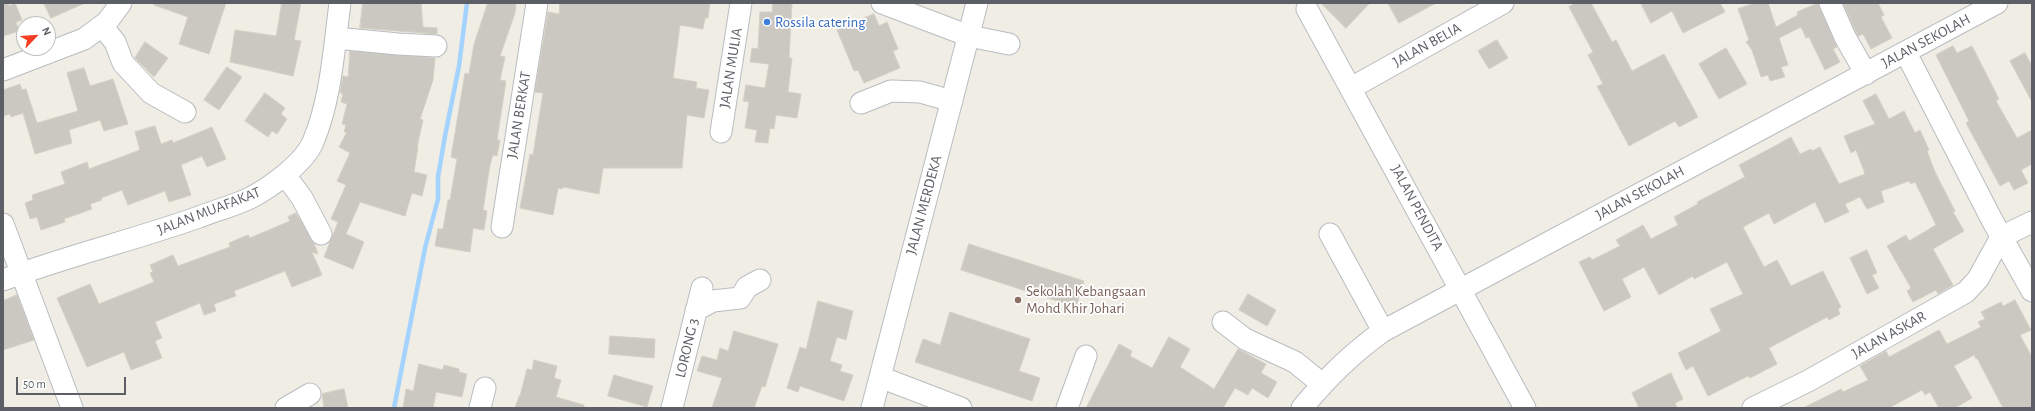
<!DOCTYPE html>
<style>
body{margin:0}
#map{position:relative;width:2035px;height:411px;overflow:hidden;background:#efede4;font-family:"Alegreya Sans",sans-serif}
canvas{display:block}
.frame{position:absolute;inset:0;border:4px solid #5c6066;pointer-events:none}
.north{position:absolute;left:16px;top:16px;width:40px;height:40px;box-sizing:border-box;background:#fff;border:1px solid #bebfc2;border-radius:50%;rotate:65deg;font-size:11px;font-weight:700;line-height:16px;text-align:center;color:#5c6066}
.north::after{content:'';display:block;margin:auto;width:14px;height:18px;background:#f63e24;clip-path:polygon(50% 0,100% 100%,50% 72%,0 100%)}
.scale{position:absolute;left:16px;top:377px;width:110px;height:18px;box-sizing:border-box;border:2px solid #5c6066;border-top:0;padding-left:5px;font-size:12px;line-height:14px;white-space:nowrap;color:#5c6066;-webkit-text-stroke:3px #fff;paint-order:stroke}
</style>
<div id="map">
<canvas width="2035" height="411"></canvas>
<div class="frame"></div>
<div class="north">N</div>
<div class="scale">50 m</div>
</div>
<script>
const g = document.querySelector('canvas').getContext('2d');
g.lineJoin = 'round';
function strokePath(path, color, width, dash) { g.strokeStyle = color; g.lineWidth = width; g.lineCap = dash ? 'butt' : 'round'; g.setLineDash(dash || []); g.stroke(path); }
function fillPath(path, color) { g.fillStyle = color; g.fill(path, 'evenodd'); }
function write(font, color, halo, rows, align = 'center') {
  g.font = font + ' "Alegreya Sans",sans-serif'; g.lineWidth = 3.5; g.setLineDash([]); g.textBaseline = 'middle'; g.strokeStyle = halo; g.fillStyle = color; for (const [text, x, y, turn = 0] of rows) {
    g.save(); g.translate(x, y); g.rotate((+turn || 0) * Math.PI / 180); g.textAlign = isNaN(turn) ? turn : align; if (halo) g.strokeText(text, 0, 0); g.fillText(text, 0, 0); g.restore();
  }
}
const stream = new Path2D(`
 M394,408L425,248L438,199V177L445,136L459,66L467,3`);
const building = new Path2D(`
 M3,3H8L9,6L15,3L22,20L16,22L19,31L3,36Z
 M44,3H85L51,18Z
 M154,3H226L209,54L179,44L188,17L154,5Z
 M282,3H301L294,40L301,41L293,76L230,62L235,30L276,36Z
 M363,3H421L423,27L437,28V34L360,28Z
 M488,3H516L515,13L500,56L505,57L500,80L506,81L497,140H500L497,156L493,155L490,165L483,210L487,211L484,230L473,228L470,252L435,246L438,229H443L448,200H450L457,159L451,157L465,73L469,74L474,44Z
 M560,3H710L708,18H705L703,29L680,25L673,78L697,82L696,88L709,90L704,118L687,115L682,168H603L599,194L563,187L562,189L558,188L553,215L520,208L530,154L533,155L543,93L535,92L548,12L559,14Z
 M773,3H792L789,58H792L788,92L801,94L797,118L776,115L774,129L770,128L768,143L755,142L757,130L745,128L749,102L743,101L746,85L765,88L769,64L750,62L752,48L758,49L760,12H772Z
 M1321,3H1370L1346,28Z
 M1388,3H1436L1399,23Z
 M1576,3H1591L1612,42L1616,40L1632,71L1664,54L1698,117L1679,127L1675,121L1629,146L1597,86L1603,84L1588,55L1593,52L1569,7Z
 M1641,3H1720L1725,12L1683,33L1672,11L1651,23Z
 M1755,3H1768L1776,27L1798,15L1797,12L1818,3L1837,47L1833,49L1840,62L1825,70L1809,37L1806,38L1801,27L1779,38L1788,65L1781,67L1785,77L1770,81L1768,75L1761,77L1752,50L1746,42L1749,40L1738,9Z
 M1843,3H1878L1884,15L1881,17L1892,38L1871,49L1863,34L1858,36Z
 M874,14L879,26L887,22L898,49L893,51L900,68L864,83L858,70L854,71L837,30Z
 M1497,40L1508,58L1489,69L1478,51Z
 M145,42L168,58L154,77L135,58Z
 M1953,46L1957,53L1972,46L1999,99L1996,101L2017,138L2032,130V164L2021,170L2028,183L2014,190L2009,181L2000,186L1966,123L1969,121L1936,55Z
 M1726,48L1747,84L1719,99L1699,64Z
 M350,51L435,58L433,80L420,119L423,120L417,147H418L414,172L427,175L422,196L412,193L405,216L360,202L346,234L364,242L353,269L324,257L338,222L331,219L346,185L337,181L350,153L339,147L347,132H344L346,125L342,124L347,104L341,102L343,94L340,93L343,76L348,77Z
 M2025,53L2032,66V102L2010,61Z
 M227,67L242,77L219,110L204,100Z
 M84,68L90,86L113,79L128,124L104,131L100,120L69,130L72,143L35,154L23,113L11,117L10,114L3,116V90L20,84L22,90L26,89L37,123L78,111L67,73Z
 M265,93L285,108L281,114L287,119L277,134L272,131L268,137L245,121Z
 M1876,94L1889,119L1904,111L1915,133L1920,130L1929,150L1927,151L1935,172L1955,211L1953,212L1964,231L1933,249L1953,285L1938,294L1936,290L1913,302L1907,291L1911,288L1887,246L1906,235L1909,241L1936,225L1915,182L1911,184L1909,181L1881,191L1884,202L1867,209L1860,197L1845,204L1849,212L1825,223L1815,202L1774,224L1769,213L1743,227L1764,267L1777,260L1791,286L1823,271L1841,307L1838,309L1840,314L1829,320L1827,317L1769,348L1777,364L1750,378L1748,376L1708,396L1693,366L1686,370L1678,353L1721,331L1710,309L1743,294L1727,262L1694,279L1693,276L1659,295L1644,267L1622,279L1631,297L1604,311L1579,262L1590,257L1592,260L1620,246L1616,240L1643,225L1651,239L1678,225L1674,217L1698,204L1697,202L1745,177L1739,165L1775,146L1791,137L1800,154L1811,149L1812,151L1820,147L1839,184L1865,174L1856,150L1851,153L1844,136L1875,124L1863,101Z
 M155,126L161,144L172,140L173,143L212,127L226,159L207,167L202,156L181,165L191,195L169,202L165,191L128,205L122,190L101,198L102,200L90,204L92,209L64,219L65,222L41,230L37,217L30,219L25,203L33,200L32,195L65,184L61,172L87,162L89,169L140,150L135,132Z
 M296,213L314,243L318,254L312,252L322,275L292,287L285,271L234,291L236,296L214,304L216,311L204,315L200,303L155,322L162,338L155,341L162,358L131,370L124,352L87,367L57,298L90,284L99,304L154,282L150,273L153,272L150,265L173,255L178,266L230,247L229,243L248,235L250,238L290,221L288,217Z
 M969,244L1084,281L1076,307L961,270Z
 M1867,250L1877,273L1872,275L1879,288L1867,294L1850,258Z
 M1248,294L1276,310L1267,326L1239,310Z
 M17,295L34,340L3,350V301Z
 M2015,300L2031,330L2020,335L2032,357V408H2003L1977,358L1976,359L1974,355L1954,366L1972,398L1955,408H1939L1930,392L1925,395L1922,390L1889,408H1803L1841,389L1843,392L1868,380L1860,366L1886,351L1889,357L1939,330L1947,344L1981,327L1978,322L1985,319L1981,312L2001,302L2003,306Z
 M818,301L853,311L846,340L837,337L830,361L842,365L840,371L853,375L844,401L800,386L798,392L787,388L800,347L806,349Z
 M950,312L1030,339L1019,371L1040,378L1032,401L915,362L923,339L940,345Z
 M734,331L778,344L765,387L762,386L754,408H712L722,378L697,371L702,356L717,360L720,348L728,351Z
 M610,336L655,339L654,358L609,354Z
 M1169,337L1190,349L1180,367L1214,389L1238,349L1266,364L1261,373L1277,382L1268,398L1252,388L1248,395L1235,388L1223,408H1086L1119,344L1132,351L1130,356L1152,368Z
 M534,360L557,366L554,378L561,380L556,397L584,405V408H515L519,396H520L527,369L532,370Z
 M419,364L443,370L444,365L459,369V372L467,374L462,397L436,392L433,408H403L406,389L413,391Z
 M1671,373L1683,399L1675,403L1677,408H1639L1632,393Z
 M614,375L653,386L647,407L608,396Z
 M344,389L348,408H324L322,394Z`);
const minor = new Path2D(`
 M882,3L969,36L1009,44
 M1830,3L1845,37L1866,74
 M1307,9L1525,408
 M102,26L115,42L123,63L151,93L185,112
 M336,38L398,44L436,46
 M1906,53L1992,220L2032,291
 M3,70L84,39L107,22L121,3
 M1351,88L1503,3
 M861,103L891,91L920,92L952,101
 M721,132L741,3
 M285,175L302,198L321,234
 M3,224L72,408
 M502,227L537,3
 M1330,234L1383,331
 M3,280C67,256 134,240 199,217C216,210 234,206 250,198C270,188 304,163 313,142C331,99 334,49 340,3
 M696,310L713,301L740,298L747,287L760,280
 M1223,322L1245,339L1295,362L1322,384
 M880,377L961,408
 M286,408L310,394
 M480,408L485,388
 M672,408L702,288
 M872,408L977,3
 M1067,408L1086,356
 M1302,408C1328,377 1350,355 1383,331L1997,3
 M1753,408L1808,381L1966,292L1978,279L2001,237L2032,222`);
const markers = [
 [767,22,4,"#3f7fe0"],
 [1018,300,4,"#8d6e63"]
];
const shopNames = [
 ["Rossila catering",775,22]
];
const streetNames = [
 ["JALAN SEKOLAH",1926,41,-28],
 ["JALAN BELIA",1427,45,-29],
 ["JALAN MULIA",731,68,-81],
 ["JALAN BERKAT",519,115,-81],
 ["JALAN SEKOLAH",1640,193,-28],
 ["JALAN MERDEKA",924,205,-75],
 ["JALAN PENDITA",1417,208,62],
 ["JALAN MUAFAKAT",209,211,-21],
 ["JALAN ASKAR",1889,335,-29],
 ["LORONG 3",687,348,-77]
];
const educationNames = [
 ["Sekolah Kebangsaan",1026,291],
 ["Mohd Khir Johari",1026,308]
];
strokePath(stream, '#a4d3ff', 4.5);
fillPath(building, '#cbc8c1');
strokePath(building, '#d5d0c2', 1);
strokePath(minor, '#b9bcc1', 23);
strokePath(minor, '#fff', 21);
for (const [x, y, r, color] of markers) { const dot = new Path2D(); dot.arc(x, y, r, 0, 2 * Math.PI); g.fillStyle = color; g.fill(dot); strokePath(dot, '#fff', 1.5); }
write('15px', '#366cbe', '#fff', shopNames, 'left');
write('15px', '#5c6066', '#fff', streetNames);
write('15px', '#785e54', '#fff', educationNames, 'left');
</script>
